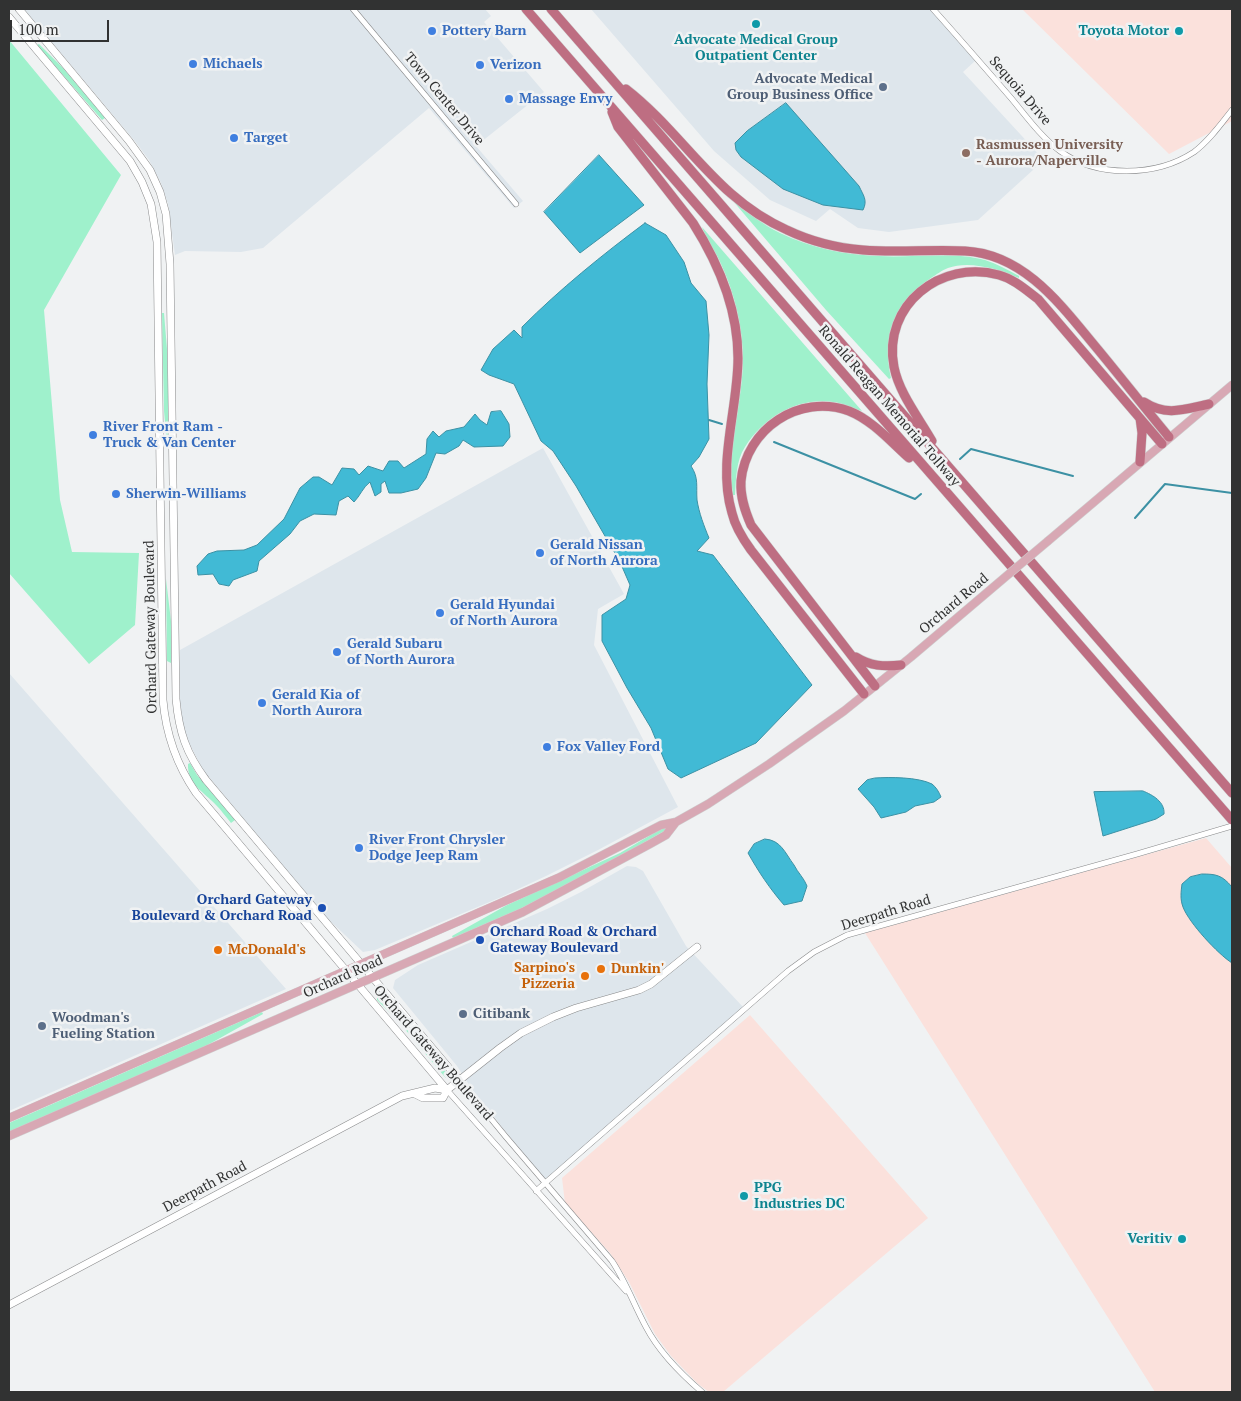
<!DOCTYPE html>
<style>
body{margin:0}
#map{position:relative;width:1241px;height:1401px;overflow:hidden;background:#f0f2f3;font-family:"PT Serif",serif}
canvas{display:block}
.frame{position:absolute;inset:0;border:10px solid #313232;pointer-events:none}
.scale{position:absolute;left:10px;top:20px;width:99px;height:22px;box-sizing:border-box;border:2px solid #313232;border-top:0;padding-left:6px;font-size:15px;line-height:18px;white-space:nowrap;color:#313232;-webkit-text-stroke:4px #f0f2f3;paint-order:stroke}
</style>
<div id="map">
<canvas width="1241" height="1401"></canvas>
<div class="frame"></div>
<div class="scale">100 m</div>
</div>
<script>
const g = document.querySelector('canvas').getContext('2d');
g.lineJoin = 'round';
function fillPath(path, color) { g.fillStyle = color; g.fill(path, 'evenodd'); }
function strokePath(path, color, width, dash) { g.strokeStyle = color; g.lineWidth = width; g.lineCap = dash ? 'butt' : 'round'; g.setLineDash(dash || []); g.stroke(path); }
function write(font, color, halo, rows, align = 'center') {
  g.font = font + ' "PT Serif",serif'; g.lineWidth = 5; g.setLineDash([]); g.textBaseline = 'middle'; g.strokeStyle = halo; g.fillStyle = color; for (const [text, x, y, turn = 0] of rows) {
    g.save(); g.translate(x, y); g.rotate((+turn || 0) * Math.PI / 180); g.textAlign = isNaN(turn) ? turn : align; if (halo) g.strokeText(text, 0, 0); g.fillText(text, 0, 0); g.restore();
  }
}
const built = new Path2D(`
 M24,9H485L491,16L484,22L544,92L476,146L523,201L514,208L429,108L263,248L241,252L185,251L175,255L168,204L161,183L149,160L134,140Z
 M591,9H930L975,61L963,72L1044,160L978,220L889,232L858,228L830,209L816,221L770,200L714,151Z
 M543,448L624,594L598,609L594,645L678,807L598,850L546,876L499,898L375,950L363,952L327,918L203,770L186,737L183,726L180,701V650Z
 M9,673L286,989L9,1111Z
 M627,866L636,867L643,871L686,946L743,1007L545,1181L471,1088L457,1066L393,988L395,980L418,965L547,909L581,892Z`);
const industrial = new Path2D(`
 M1022,9H1232V121L1169,154Z
 M1206,838L1232,868V1392H1155L865,933Z
 M750,1015L928,1218L723,1392H709L698,1384L671,1356L655,1334L629,1282L610,1253L565,1203L562,1178Z`);
const green = new Path2D(`
 M9,40L121,175L44,310L60,500L72,552L139,553L135,625L89,664L9,573Z
 M39,44L63,68L105,118L102,120L37,45Z
 M733,201C748,212 763,225 780,233C811,248 845,255 879,256C914,258 951,251 985,260C997,264 1008,270 1019,276V278C999,269 969,260 948,268C942,270 936,275 931,278C897,301 882,338 891,378L889,379L826,310Z
 M702,227L862,411C853,409 843,403 833,402C797,397 764,417 745,447C736,460 736,480 735,495H733C726,453 742,405 743,361C743,329 735,294 721,264C716,252 706,240 702,227Z
 M162,313H164L167,349L169,445H167L164,411Z
 M166,579L171,621V663L167,661Z
 M190,763L197,775L235,820L231,823C226,817 221,810 216,805C204,792 187,784 188,764Z
 M666,826L668,829L612,861L520,909L453,938L452,936L507,905L620,853Z
 M377,995L430,1056L448,1074L449,1077L446,1078L444,1076L399,1022L377,1000Z
 M262,1012L263,1014L204,1047L9,1132V1123Z`);
const water = new Path2D(`
 M786,103L859,186C863,195 868,200 863,210L823,205L783,189L741,157L736,150L735,143L747,131Z
 M599,155L644,205L580,253L544,212Z
 M645,223L666,235L684,262L691,283L706,301L709,335L707,384L709,439L699,457L691,466C699,478 696,486 697,500C699,513 704,526 709,538L697,551L713,555L812,685L756,743L681,778L668,769L651,728L627,688L602,641V615L626,599L630,585L620,562L576,486L553,451L541,441L514,384L489,375L481,370L493,349L514,330L522,338V327C560,289 602,255 645,223Z
 M501,411L509,424L510,437L503,446L474,447L463,440L459,446L445,454L436,453L426,478L418,489L401,493H389L385,481L381,484V492L375,496L370,482C363,487 360,496 354,502L348,496L339,501L336,515L314,514L300,521L290,534L259,561L257,571L233,580L229,586L219,584L213,574L198,575L197,566L208,554L217,551L244,550L257,545L284,519L300,488L313,477H319L332,485L342,468L354,469L359,475L368,466L383,471L389,461H398L404,468L426,454L427,439L433,431L439,437L446,431L464,427L475,414L480,420L487,425L491,412Z
 M875,778C890,777 918,777 932,784C936,787 939,792 941,797L934,802L915,806L906,812L881,818L874,807L858,789L867,780Z
 M1143,791C1153,795 1165,802 1164,814L1156,819L1103,836L1094,792Z
 M765,839C781,840 785,853 794,865C798,873 804,878 807,886L802,901L784,905C770,889 758,871 748,853L754,844Z
 M1202,874C1216,874 1222,875 1232,887V963C1218,954 1189,923 1183,907C1180,899 1181,892 1182,884L1190,877Z`);
const stream = new Path2D(`
 M709,420L722,424
 M774,442L915,499L921,494
 M960,459L971,449L1073,476
 M1135,518L1165,484L1232,493`);
const street = new Path2D(`
 M353,9L516,204
 M933,9C959,38 985,68 1011,98C1026,116 1041,137 1060,151C1097,178 1156,177 1194,152C1209,141 1221,124 1232,110
 M460,1081L506,1137L612,1261C626,1282 634,1305 646,1327C659,1352 681,1374 702,1392
 M447,1090L626,1291
 M536,1191L788,971L814,952L847,935L1137,854L1232,826`);
const secondary = new Path2D(`
 M19,9L129,141L150,170L160,192L166,214L170,264L176,699C179,732 186,753 206,780L460,1081
 M9,17L130,161L142,182L151,204L157,242L163,700C166,735 176,764 196,793L447,1090
 M415,1094L423,1098H443L447,1090L500,1048L521,1033L553,1017L576,1008L639,990L651,984L697,947
 M9,1305L402,1096L435,1088L447,1090`);
const primary = new Path2D(`
 M1048,541L1232,385
 M9,1118L560,877L661,825L676,822
 M9,1136L523,912L650,844L666,835L676,822L708,804L769,764L844,711L911,657L1010,573`);
const highway = new Path2D(`
 M526,9L1232,820
 M551,9L1232,793
 M626,89C684,134 716,199 787,230C810,241 838,248 863,250C897,253 931,249 965,251C1024,254 1061,305 1095,346C1120,376 1144,407 1169,437
 M612,112L618,127L693,223C719,264 738,309 738,358C738,409 717,463 732,513C735,526 743,539 751,550L864,694
 M1144,402C1167,417 1185,409 1209,404
 M1140,418L1142,433L1140,462
 M932,441C919,418 899,393 894,367C882,305 941,259 999,275C1014,279 1026,290 1038,299L1162,444
 M856,657C870,666 884,667 901,665
 M875,686L751,525C745,511 740,497 741,481C746,429 799,393 849,411C872,420 891,442 909,458`);
const primaryBridge = new Path2D(`
 M1010,573L1048,541`);
const markers = [
 [756,24,5,"#0f9aa8"],
 [432,31,5,"#3f7fe0"],
 [1179,31,5,"#0f9aa8"],
 [193,64,5,"#3f7fe0"],
 [480,65,5,"#3f7fe0"],
 [883,87,5,"#5c6f8a"],
 [509,99,5,"#3f7fe0"],
 [234,138,5,"#3f7fe0"],
 [966,153,5,"#8d6e63"],
 [93,435,5,"#3f7fe0"],
 [116,494,5,"#3f7fe0"],
 [540,553,5,"#3f7fe0"],
 [440,613,5,"#3f7fe0"],
 [337,652,5,"#3f7fe0"],
 [262,703,5,"#3f7fe0"],
 [547,747,5,"#3f7fe0"],
 [359,848,5,"#3f7fe0"],
 [322,908,5,"#1a4fb4"],
 [480,940,5,"#1a4fb4"],
 [218,950,5,"#e8710a"],
 [601,969,5,"#e8710a"],
 [585,976,5,"#e8710a"],
 [463,1014,5,"#5c6f8a"],
 [42,1026,5,"#5c6f8a"],
 [744,1196,5,"#0f9aa8"],
 [1182,1239,5,"#0f9aa8"]
];
const shopNames = [
 ["Pottery Barn",442,31],
 ["Michaels",203,64],
 ["Verizon",490,65],
 ["Massage Envy",519,99],
 ["Target",244,138],
 ["River Front Ram -",103,427],
 ["Truck & Van Center",103,443],
 ["Sherwin-Williams",126,494],
 ["Gerald Nissan",550,545],
 ["of North Aurora",550,561],
 ["Gerald Hyundai",450,605],
 ["of North Aurora",450,621],
 ["Gerald Subaru",347,644],
 ["of North Aurora",347,660],
 ["Gerald Kia of",272,695],
 ["North Aurora",272,711],
 ["Fox Valley Ford",557,747],
 ["River Front Chrysler",369,840],
 ["Dodge Jeep Ram",369,856]
];
const cultureNames = [
 ["Toyota Motor",1169,31],
 ["Advocate Medical Group",756,40,"center"],
 ["Outpatient Center",756,56,"center"],
 ["PPG",754,1188,"left"],
 ["Industries DC",754,1204,"left"],
 ["Veritiv",1172,1239]
];
const serviceNames = [
 ["Advocate Medical",873,79,"right"],
 ["Group Business Office",873,95,"right"],
 ["Citibank",473,1014],
 ["Woodman's",52,1018],
 ["Fueling Station",52,1034]
];
const streetNames = [
 ["Sequoia Drive",1020,91,49],
 ["Town Center Drive",444,99,50],
 ["Ronald Reagan Memorial Tollway",889,406,49],
 ["Orchard Road",954,604,-40],
 ["Orchard Gateway Boulevard",151,627,-91],
 ["Deerpath Road",886,913,-17],
 ["Orchard Road",343,977,-24],
 ["Orchard Gateway Boulevard",433,1053,49],
 ["Deerpath Road",205,1187,-28]
];
const educationNames = [
 ["Rasmussen University",976,145],
 ["- Aurora/Naperville",976,161]
];
const transitNames = [
 ["Orchard Gateway",312,900],
 ["Boulevard & Orchard Road",312,916],
 ["Orchard Road & Orchard",490,932,"left"],
 ["Gateway Boulevard",490,948,"left"]
];
const foodNames = [
 ["McDonald's",228,950],
 ["Sarpino's",575,968,"right"],
 ["Pizzeria",575,984,"right"],
 ["Dunkin'",611,969]
];
fillPath(built, '#dee6ec');
fillPath(industrial, '#fbe1dc');
fillPath(green, '#9ff1cc');
fillPath(water, '#41bad5');
strokePath(water, '#3c91a4', 1);
strokePath(stream, '#3c91a4', 2);
strokePath(street, '#88898a', 6);
strokePath(secondary, '#88898a', 8);
strokePath(primary, '#cecece', 9);
strokePath(highway, '#cecece', 10);
strokePath(street, '#fff', 5);
strokePath(secondary, '#fff', 7);
strokePath(primary, '#d8a8b4', 8);
strokePath(highway, '#be6e82', 9);
strokePath(primaryBridge, '#cecece', 9, []);
strokePath(primaryBridge, '#d8a8b4', 8);
for (const [x, y, r, color] of markers) { const dot = new Path2D(); dot.arc(x, y, r, 0, 2 * Math.PI); g.fillStyle = color; g.fill(dot); strokePath(dot, '#f0f2f3', 2); }
write('bold 14px', '#366cbe', '#f0f2f3', shopNames, 'left');
write('bold 14px', '#0d838f', '#f0f2f3', cultureNames, 'right');
write('bold 14px', '#4e5e75', '#f0f2f3', serviceNames, 'left');
write('14px', '#313232', '#f0f2f3', streetNames);
write('bold 14px', '#785e54', '#f0f2f3', educationNames, 'left');
write('bold 14px', '#164399', '#f0f2f3', transitNames, 'right');
write('bold 14px', '#c56008', '#f0f2f3', foodNames, 'left');
</script>
